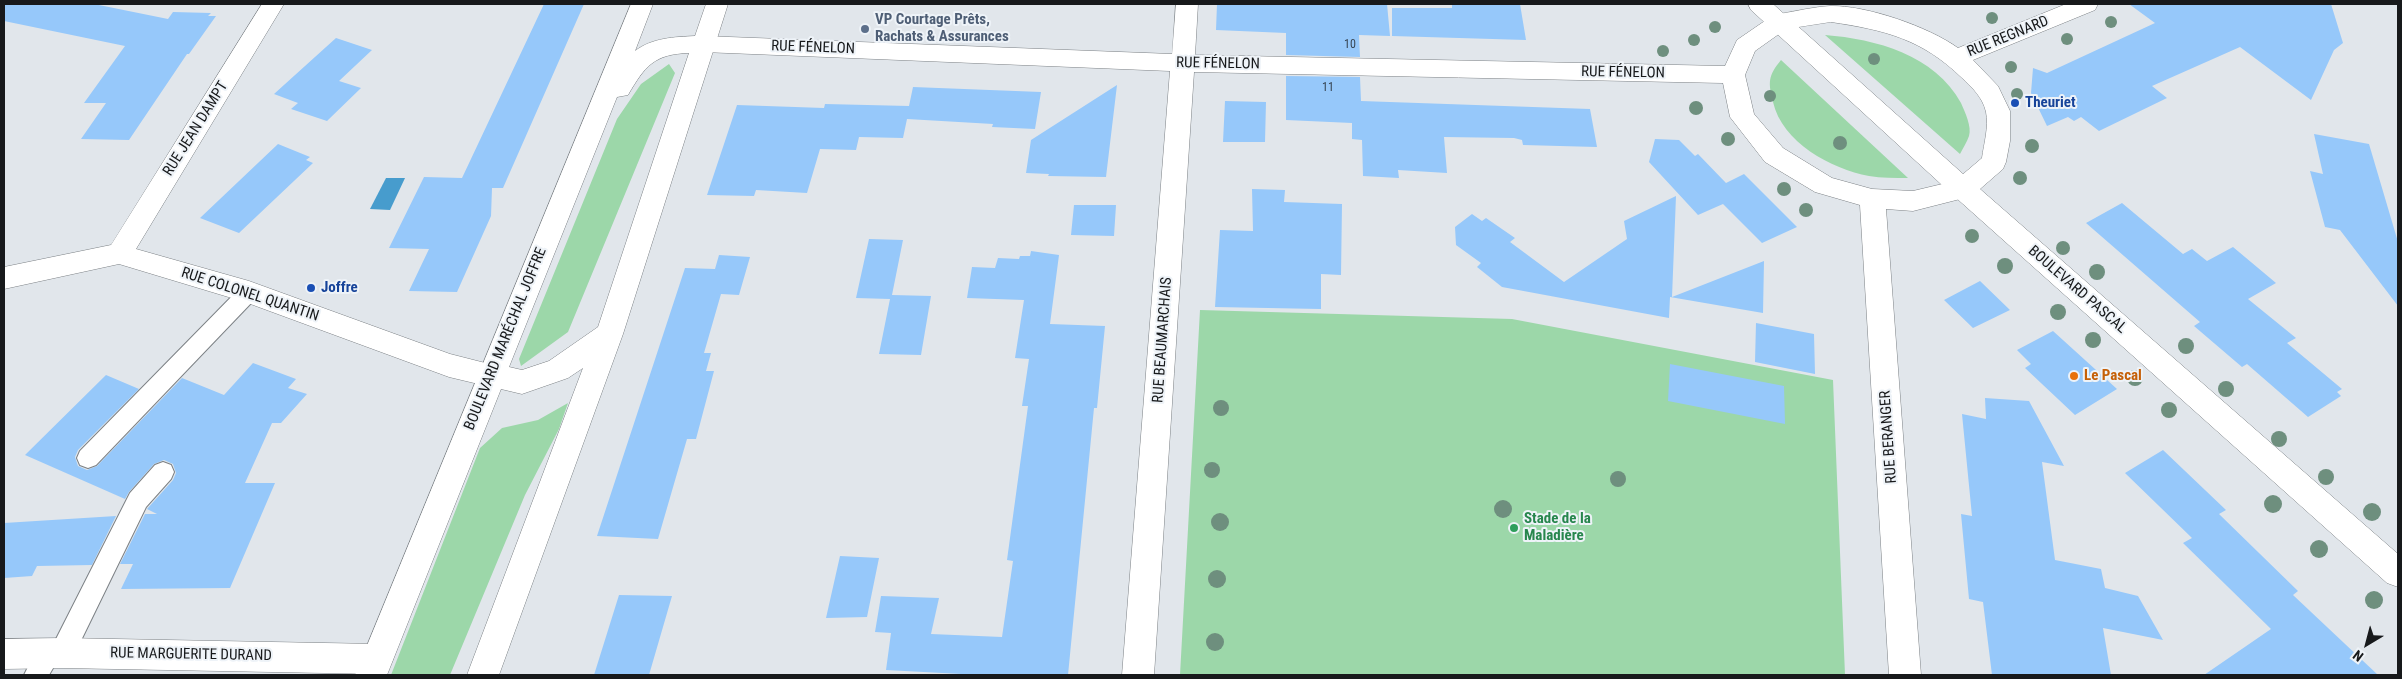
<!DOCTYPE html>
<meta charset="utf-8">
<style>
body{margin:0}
#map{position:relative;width:2402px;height:679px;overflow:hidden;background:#e1e6eb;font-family:"Roboto Condensed",sans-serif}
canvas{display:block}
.frame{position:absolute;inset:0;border:5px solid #17191b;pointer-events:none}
.north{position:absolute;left:2342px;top:619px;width:50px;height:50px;-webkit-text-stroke:4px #eef3f8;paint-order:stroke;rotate:217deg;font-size:14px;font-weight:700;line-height:20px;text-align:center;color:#17191b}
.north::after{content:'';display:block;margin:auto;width:18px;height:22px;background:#17191b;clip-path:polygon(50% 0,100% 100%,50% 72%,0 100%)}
</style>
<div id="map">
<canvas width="2402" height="679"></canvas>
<div class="frame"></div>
<div class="north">N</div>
</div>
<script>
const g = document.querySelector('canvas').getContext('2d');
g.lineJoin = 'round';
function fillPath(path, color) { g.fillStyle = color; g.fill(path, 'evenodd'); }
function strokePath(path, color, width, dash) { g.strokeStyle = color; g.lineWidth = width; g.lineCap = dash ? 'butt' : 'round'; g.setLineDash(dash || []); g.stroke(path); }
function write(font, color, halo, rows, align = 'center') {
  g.font = font + ' "Roboto Condensed",sans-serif'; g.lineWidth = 4; g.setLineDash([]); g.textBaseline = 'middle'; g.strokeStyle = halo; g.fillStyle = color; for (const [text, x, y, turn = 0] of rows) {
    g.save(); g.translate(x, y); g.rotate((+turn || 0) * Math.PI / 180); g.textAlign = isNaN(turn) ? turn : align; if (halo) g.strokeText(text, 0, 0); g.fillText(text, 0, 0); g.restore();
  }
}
const green = new Path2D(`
 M1825,35C1876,39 1935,55 1961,103C1965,112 1972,127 1969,136C1967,142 1963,148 1960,154Z
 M1781,60L1908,178C1895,178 1881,178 1869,176C1831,169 1782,142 1773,102C1768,82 1768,76 1781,60Z
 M669,64L675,73L568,332L521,366L519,359L617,119L641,84Z
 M1200,310L1512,319L1833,380L1845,675H1180Z
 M568,403L559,429L525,495L450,675H391L480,448L502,428L538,420Z`);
const water = new Path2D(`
 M386,178H405L390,210L370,209Z`);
const building = new Path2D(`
 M4,4H94L168,19L173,12L211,13L208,16H216L189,54H187L129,140L81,139L106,103H84L125,46L4,21Z
 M544,4H584L503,188H492L491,216L457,292L409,291L429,249L389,248L424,177L462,178Z
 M1217,4H1387L1390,36L1359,35L1360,57L1286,55V33L1216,30Z
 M1452,4H1520L1526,40L1392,36V8H1452Z
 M2129,4H2331L2343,43L2334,50L2311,100L2240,47L2152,86L2167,98L2099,131L2081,117L2074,121L2068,117L2047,126L2031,93L2033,68L2047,73L2155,23Z
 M336,38L372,50L339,81L361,88L327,121L291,109L298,103L274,94Z
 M1286,76L1360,77L1361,101L1590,109L1597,147L1523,145L1522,140L1514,138L1444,137L1447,173L1398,170L1399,178L1363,176L1362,140L1352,139V123L1286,120Z
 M1117,85L1106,177L1048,176L1049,174L1026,173L1031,140Z
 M913,87L1041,92L1035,129L992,127L993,124L907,119L903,138L859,137L856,150L820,149L807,193L756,190L754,196L707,195L737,105L824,108L825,104L909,106Z
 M1225,101L1266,102L1265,142H1223Z
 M2314,134L2369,144L2398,242V306L2340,230L2325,227L2310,171L2323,174Z
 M1655,139L1679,140L1695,156L1698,154L1726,183L1744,174L1797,227L1762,243L1723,204L1698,215L1649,162Z
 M278,144L310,157L306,160L313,163L239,233L200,218Z
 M1252,189L1285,190L1284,202L1342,204L1341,275L1321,274V309L1215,307L1220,230L1253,231Z
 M1676,196L1672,297L1764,261L1763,313L1670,297L1669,318L1502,287L1477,267L1481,263L1456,245L1455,227L1472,214L1482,221L1486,218L1515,238L1510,242L1564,282L1627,239L1624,221Z
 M2122,203L2183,254L2192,249L2207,261L2233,247L2276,283L2248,299L2296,338L2287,343L2342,389L2337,392L2341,396L2308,417L2247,364L2242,367L2194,326L2200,322L2086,223Z
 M1074,205H1116L1114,236L1071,235Z
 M869,239L903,240L892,295L931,296L921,355L879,354L890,299L856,298Z
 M1031,251L1059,255L1050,324L1105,326L1097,408H1094L1068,675H980L886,670L891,633L875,632L881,596L939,598L931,634L1002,637L1013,561L1007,560L1028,406H1022L1029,359L1015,358L1024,300L967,298L972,267L995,268L998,258L1019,259L1020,256H1030Z
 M719,255L750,257L739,295L721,294L704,353H711L706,371H714L696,439H687L658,539L597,536L685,268L715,269Z
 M1980,281L2010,310L1973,328L1944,300Z
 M1756,323L1814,334L1815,374L1755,362Z
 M2053,331L2117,389L2075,415L2025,368L2031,364L2017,350Z
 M253,363L296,379L288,388L307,394L281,423H272L245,483H275L230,588L121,589L133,564H120L145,514H157L147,509L173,480L176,473L173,464L164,460L154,464L129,492L125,499L25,455L106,375L139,389L78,450L75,457L78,466L87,470L97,466L182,378L224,395Z
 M1670,364L1784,386L1785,424L1668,401Z
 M1985,398L2029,401L2064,466L2042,462L2055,560L2101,569L2105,588L2138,596L2163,640L2103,628L2111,675H1992L1983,602L1969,599L1961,514L1972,516L1962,414L1986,419Z
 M2163,450L2226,510L2219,514L2298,591L2293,595L2378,675H2204L2271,629L2183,543L2192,538L2125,473Z
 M116,516L92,565L37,566L32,576L4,578V523Z
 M840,556L879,558L867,617L826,618Z
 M619,595L672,596L649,675H594Z`);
const service = new Path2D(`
 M249,284L256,286L259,292L256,298L96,465L88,468L80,465L77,458L80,451L242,286Z
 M163,462L171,465L174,472L171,479L146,507L71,661L62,665L56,663L49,675H24L39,645L48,641L54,643L130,493L155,465Z`);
const minor = new Path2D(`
 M262,4H284L136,249L249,281L450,354L501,367L505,375L501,383L491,387L449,377L245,302L119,264L4,289V267L111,245Z
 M1176,4H1198L1195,55L1725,66L1737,40L1772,16L1780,14C1796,11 1814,7 1830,6C1866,5 1929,27 1958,48L2066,4H2098L2095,10L1973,60L1998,86L2010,111V141L2006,162L2003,169L1972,196L1913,211L1886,209L1921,675H1889L1860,205L1815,192L1765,162L1730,117L1723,83L1194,72L1154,675H1122L1170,71L703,52L695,50L691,44L695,38L703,36L1172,54ZM1831,22C1885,30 1922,39 1962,78C1972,87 1983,98 1986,112C1989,127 1984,143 1982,158L1955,181L1913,191L1872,189L1832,178L1783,148L1754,114L1745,75L1755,51L1786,29Z
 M62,638L377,644L388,648L393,659L388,670L377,674L62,668L4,669V639Z`);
const secondary = new Path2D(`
 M631,4H653L635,51C652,38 674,37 695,36L706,4H728L623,334L499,675H467L583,368L568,378L522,394L501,389L387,675H355ZM689,53L598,327L549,361L522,370L509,367L617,97L628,95C645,66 654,54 689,53Z`);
const primary = new Path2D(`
 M1748,4H1773L1972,182L2398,554V587L2387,583L1954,196L1751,10Z`);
const trees = [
 [1992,18,6],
 [2111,22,6],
 [1715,27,6],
 [2067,39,6],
 [1694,40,6],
 [1663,51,6],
 [1874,59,6],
 [2011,67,6],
 [2017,94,6],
 [1770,96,6],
 [1696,108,7],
 [1728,139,7],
 [1840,143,7],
 [2032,146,7],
 [2020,178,7],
 [1784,189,7],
 [1806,210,7],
 [1972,236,7],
 [2063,248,7],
 [2005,266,8],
 [2097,272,8],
 [2058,312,8],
 [2093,340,8],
 [2186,346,8],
 [2135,378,8],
 [2226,389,8],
 [1221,408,8],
 [2169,410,8],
 [2279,439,8],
 [1212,470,8],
 [2326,477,8],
 [1618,479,8],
 [2273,504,9],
 [1503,509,9],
 [2372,512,9],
 [1220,522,9],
 [2319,549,9],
 [1217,579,9],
 [2374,600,9],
 [1215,642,9]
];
const markers = [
 [865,29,5,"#5c6f8a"],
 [2015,103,5,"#1a4fb4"],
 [311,288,5,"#1a4fb4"],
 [2074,376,5,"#e8710a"],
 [1514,528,5,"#2e9e5b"]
];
const numberNames = [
 ["10",1350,45],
 ["11",1328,88]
];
const serviceNames = [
 ["VP Courtage Prêts,",875,20],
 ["Rachats & Assurances",875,37]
];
const streetNames = [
 ["RUE REGNARD",2008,37,-22],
 ["RUE FÉNELON",813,48,2],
 ["RUE FÉNELON",1218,64,1],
 ["RUE FÉNELON",1623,73,1],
 ["RUE JEAN DAMPT",196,129,-58],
 ["BOULEVARD PASCAL",2077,290,41],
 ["RUE COLONEL QUANTIN",250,295,18],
 ["BOULEVARD MARÉCHAL JOFFRE",506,339,-68],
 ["RUE BEAUMARCHAIS",1163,340,-86],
 ["RUE BERANGER",1889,437,-94],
 ["RUE MARGUERITE DURAND",191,655,1]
];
const transitNames = [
 ["Theuriet",2025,103],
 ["Joffre",321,288]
];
const foodNames = [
 ["Le Pascal",2084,376]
];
const leisureNames = [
 ["Stade de la",1524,519],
 ["Maladière",1524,536]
];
fillPath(green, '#9cd7a9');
fillPath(water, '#479ccd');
fillPath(building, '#96c8fa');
strokePath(service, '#7c8185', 2);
strokePath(minor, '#7c8185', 1);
strokePath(secondary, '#7c8185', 1);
strokePath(primary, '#7c8185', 1);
fillPath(service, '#fff');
fillPath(minor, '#fff');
fillPath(secondary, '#fff');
fillPath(primary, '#fff');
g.fillStyle = '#6e8f7e';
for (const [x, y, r] of trees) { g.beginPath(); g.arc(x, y, r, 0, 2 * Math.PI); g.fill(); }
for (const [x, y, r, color] of markers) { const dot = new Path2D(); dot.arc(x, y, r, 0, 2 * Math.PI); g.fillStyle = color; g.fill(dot); strokePath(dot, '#eef3f8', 2); }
write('12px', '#374553', null, numberNames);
write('bold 15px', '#4e5e75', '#eef3f8', serviceNames, 'left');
write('15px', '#17191b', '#eef3f8', streetNames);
write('bold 15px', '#164399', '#eef3f8', transitNames, 'left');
write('bold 15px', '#c56008', '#eef3f8', foodNames, 'left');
write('bold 15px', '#27864d', '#eef3f8', leisureNames, 'left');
</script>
